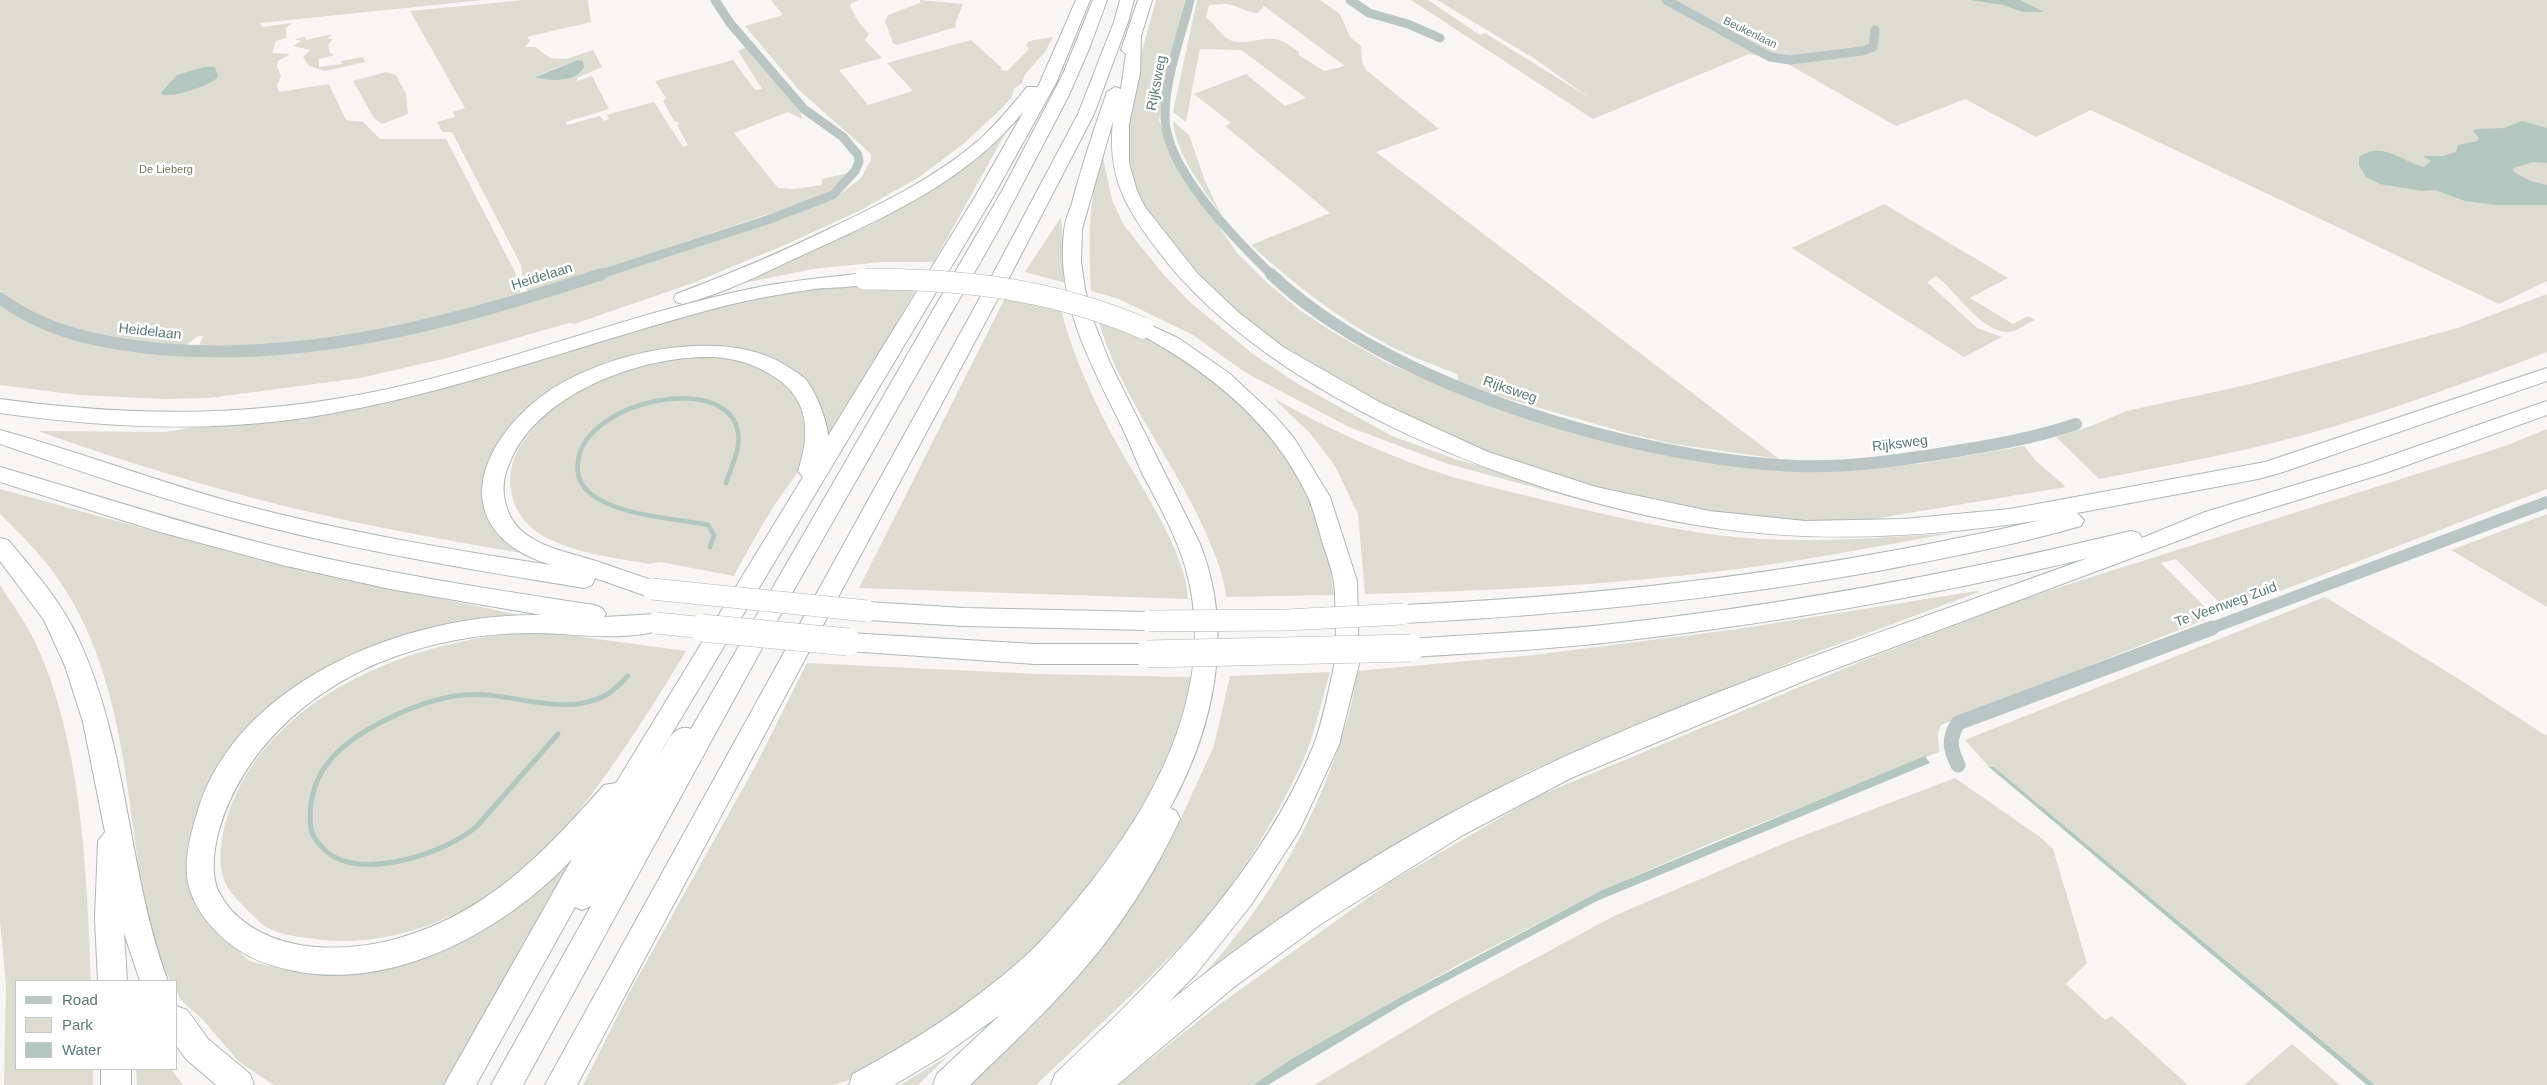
<!DOCTYPE html>
<style>
body{margin:0}
#map{position:relative;width:2547px;height:1085px;overflow:hidden;background:#f7f6f4;font-family:Helvetica,sans-serif}
canvas{display:block}
.legend{position:absolute;left:15px;top:980px;width:162px;height:90px;box-sizing:border-box;background:#fff;border:1px solid #bfcac8;margin:0;padding:6px 9px;list-style:none;font-size:15px;color:#5e7a76}
.legend li{display:flex;align-items:center;gap:10px;height:25px}
.legend b{width:25px;border:1px solid #bfcac8}
</style>
<div id="map">
<canvas width="2547" height="1085"></canvas>
<ul class="legend">
<li><b style="height:6px;background:#bbc5c4"></b>Road</li>
<li><b style="height:14px;background:#dcdcd3"></b>Park</li>
<li><b style="height:14px;background:#b4c6c0"></b>Water</li>
</ul>
</div>
<script>
const g = document.querySelector('canvas').getContext('2d');
g.lineJoin = 'round';
function fillPath(path, color) { g.fillStyle = color; g.fill(path, 'evenodd'); }
function strokePath(path, color, width, dash) { g.strokeStyle = color; g.lineWidth = width; g.lineCap = dash ? 'butt' : 'round'; g.setLineDash(dash || []); g.stroke(path); }
function write(font, color, halo, rows, align = 'center') {
  g.font = font + ' Helvetica,sans-serif'; g.lineWidth = 5; g.setLineDash([]); g.textBaseline = 'middle'; g.strokeStyle = halo; g.fillStyle = color; for (const [text, x, y, turn = 0] of rows) {
    g.save(); g.translate(x, y); g.rotate((+turn || 0) * Math.PI / 180); g.textAlign = isNaN(turn) ? turn : align; if (halo) g.strokeText(text, 0, 0); g.fillText(text, 0, 0); g.restore();
  }
}
const green = new Path2D(`
 M0,0H483L260,23L262,27L292,23L286,28V38L276,41L272,53L290,54L278,61L277,67L281,76L277,85L279,92L329,84L346,120L363,122L380,139H446L515,272L520,291L519,294L399,329L280,345L201,346L200,343L203,336H198L185,346C120,340 52,333 0,290Z
 M524,0H588L591,22L527,37L530,41L525,47H535L550,58L566,59L593,50L602,67L577,78V81L592,76L609,109L566,122L567,125L600,116L604,121L609,119L607,115L610,114L654,102L683,147L688,145L677,125L680,123L674,121L663,101L666,98L655,81L733,60L755,90L762,89L738,51L746,47L799,108L802,119L788,112L734,133L778,188L794,189L822,185V179L853,172L825,195L535,292L528,291L523,284L521,265L452,132H442L437,122L455,117L453,112L465,108L410,11ZM578,60L584,69C574,83 551,80 536,76Z
 M771,0H859L850,4C853,16 861,25 869,34L865,40L882,58L839,70L868,105L913,91L887,63L971,40L1002,68L1000,70L1007,71L1029,49L1026,45L1029,41L1053,37L1045,52L1025,74L1022,83L1014,89L1012,97L1001,109L962,145L919,177L861,210L787,244L693,283L574,324L569,323L447,358L360,378L209,398L164,399L79,395L0,385V305L36,326L80,340L275,352L572,287L723,239L833,200L861,178L871,160V154L799,90L745,26L783,15Z
 M920,0L963,4L955,24L956,27L897,45L893,43L885,21L888,15L920,3Z
 M1156,0H1185L1159,120L1171,155L1237,253L1265,281L1298,309L1331,331L1387,363L1465,396L1607,440L1842,471L1925,463L2024,446L2035,460L2066,487L1843,524H1796L1672,508L1514,465L1424,429L1265,340L1157,238L1123,175L1134,81Z
 M1197,0H1320L1340,14L1350,37L1361,46L1362,62L1366,70L1439,129L1376,152L1779,459L1674,444L1627,433L1508,399L1459,382L1457,374C1435,365 1411,357 1390,346C1338,319 1294,284 1251,245L1330,213L1225,126L1231,123L1194,94L1191,96L1186,122L1173,112ZM1226,4C1237,5 1247,13 1258,13L1264,6L1345,66L1324,71L1299,55V52C1293,48 1286,42 1279,40C1263,35 1248,46 1232,41C1220,36 1216,24 1206,18L1209,5ZM1200,49L1241,50L1306,98L1285,106L1246,74L1191,95Z
 M1411,0H1428L1480,35L1485,33L1590,98L1535,59L1437,0H2547V281L2499,304L2091,110L2036,137L1965,99L1896,126L1781,60L1749,54L1593,119Z
 M332,34L327,39H333L328,45L330,53L335,55L319,59V67L342,64L341,61L363,57L365,62L325,71L309,66L303,57L310,50L293,46L301,41L295,39L305,37L306,40Z
 M386,72L396,75L406,94L408,114L382,124L374,118L353,81Z
 M1173,121L1189,135L1205,181L1221,215C1202,186 1177,157 1173,121Z
 M1005,134L934,262H881L813,269L729,286L871,225L951,177Z
 M1103,157L1112,200L1123,224L1163,274L1191,303L1253,354L1298,384L1392,436L1455,459L1593,498L1592,503L1448,464L1349,427L1246,373L1193,335L1119,299L1091,291C1089,245 1087,201 1103,157Z
 M1884,204L2008,278L1970,298L2013,324L2028,316L2035,320C2028,323 2021,328 2014,331C1986,340 1956,290 1936,276L1927,282L1977,328L2002,337L1964,357L1792,248Z
 M1061,217L1066,283L1025,272Z
 M919,284L869,372L823,445C821,433 813,389 807,383C755,325 645,344 583,374C572,379 555,386 547,395C539,403 534,414 528,423C513,445 499,467 484,489L544,557C457,542 370,527 284,506C201,485 119,460 38,431L165,432L440,388L711,309L781,293L829,285Z
 M1007,294L1060,306C1072,354 1092,398 1116,442C1139,484 1187,553 1188,599L859,588Z
 M2547,294V352C2474,380 2400,407 2325,429C2251,451 2174,464 2099,479L2056,437L2094,425L2126,411L2251,384L2458,328Z
 M1098,319C1125,329 1154,338 1179,354C1191,361 1203,373 1215,382C1287,440 1324,502 1334,595L1226,597C1224,574 1214,552 1205,531C1173,459 1119,395 1098,319Z
 M678,357C704,357 737,355 761,367C792,382 814,415 807,450C802,472 783,491 772,509C758,531 746,554 734,576L660,562L649,564C616,558 580,554 549,539C529,530 514,512 511,490C501,431 589,378 637,365C650,361 664,360 678,357Z
 M1273,398C1330,430 1391,458 1453,477C1487,487 1522,494 1556,503C1608,515 1662,528 1716,535C1794,545 1876,538 1954,533C1882,545 1810,560 1738,569C1614,585 1490,591 1365,594L1358,514L1335,466L1310,433Z
 M2547,429V489L2228,611L2176,559L2161,563L2214,616L1941,725L1938,733L1939,752L1716,841L1602,890L1456,966L1293,1058L1253,1085H1118L1216,1007L1390,882L1538,796L1867,659L2029,597L2505,446Z
 M0,489L266,562L533,618L486,621L316,681L205,798L210,924L249,961L282,969L317,972L383,964L590,834L558,895L443,1085H274L239,1062L203,1020L181,1000L176,990V981H171C147,936 140,878 133,827C122,741 108,648 56,576C40,553 20,534 0,514Z
 M2547,514V607L2451,550Z
 M0,585C11,603 25,621 34,640C82,739 87,873 91,981H16V1069H93V1085H4L6,986L0,921Z
 M1977,591L1979,592L1801,658L1527,772L1457,812L1202,976C1263,909 1307,837 1337,752C1346,725 1354,699 1357,671L1534,655L1738,629Z
 M2325,597L2462,681L2545,735L2547,734V1085H2375L1994,767H1989L1965,740Z
 M517,633L560,634L686,651C646,717 605,782 555,840C545,851 535,866 524,876C515,883 502,888 492,894C436,928 374,949 308,938C294,936 275,934 263,925C258,921 253,915 248,911C240,902 230,893 225,882C216,861 222,832 229,811C271,696 405,644 517,633Z
 M807,663L1038,674L1191,677L1185,710L1168,756L1140,813L1081,897L1007,980L861,1076L834,1085H583L629,993L757,763Z
 M1330,672C1321,703 1315,734 1302,763C1272,827 1232,892 1183,943C1136,993 1085,1038 1036,1085H961L1142,885L1170,842L1214,746L1230,676Z
 M1955,778L2040,837L2053,849L2087,963L2066,984L2105,1020L2112,1016L2188,1085H1314L1443,1008L1614,916L1787,842Z
 M2292,1044L2340,1085H2244Z
 M948,1056L918,1085H900Z
 M136,1069H171L183,1085H137Z`);
const water = new Path2D(`
 M1970,0H2020L2044,12H2023L2003,5Z
 M578,60L583,61L584,68C576,83 548,81 535,77Z
 M204,67H215L218,77C210,86 175,97 163,95L161,93L177,75Z
 M2522,121L2547,128V163L2533,162L2513,168L2514,172L2530,181L2547,185V205H2496L2465,201L2435,190L2423,191L2380,184L2366,177L2359,165V157C2383,140 2402,162 2424,167L2431,161L2423,156H2443L2456,152L2458,145L2477,141L2479,138L2473,131L2476,129L2504,128Z
 M1925,756L1930,763L1597,901L1405,1003L1268,1085H1253L1293,1058L1401,997L1602,890Z
 M1989,767H1994L2375,1085H2367Z`);
const streamFar1 = new Path2D(`
 M710,547L714,535L708,525C674,518 619,516 591,494C580,485 576,474 578,461C586,400 727,371 738,432C741,449 731,467 726,483`);
const stream = new Path2D(`
 M558,734L477,826C447,853 359,882 326,851C319,844 313,839 311,829C308,807 313,782 327,764C352,730 422,699 463,695C512,690 562,720 608,694C615,689 622,682 628,676`);
const streetFar2 = new Path2D(`
 M1190,0C1181,38 1165,77 1165,116C1164,168 1237,241 1272,275
 M1350,0L1369,13L1408,24L1440,38
 M1666,0L1770,57L1790,60L1862,51L1873,47L1875,30
 M598,275L767,220L833,195L855,171L859,162L858,155L843,137L804,109L730,23L715,0`);
const streetFar1 = new Path2D(`
 M1271,274C1387,386 1638,460 1797,466C1849,468 1900,460 1951,452C1993,445 2035,438 2076,424
 M0,298C47,333 102,343 159,349C315,362 456,321 602,274
 M2209,629L2547,502`);
const street = new Path2D(`
 M1958,765C1950,749 1948,739 1958,723L2212,628`);
const highway = new Path2D(`
 M1076,0H1090L1056,83L993,197L656,760C664,748 673,722 691,729L1002,191L1063,74L1093,0H1107L1089,49L1068,97L998,231L795,588L523,1085H491L591,906L582,910L575,907L476,1085H444L572,859C505,931 391,993 290,970C271,966 253,960 237,949C216,934 198,915 190,890C182,864 190,836 198,810C239,677 415,612 542,615L390,589L282,565L160,532L0,482V467C94,494 186,525 281,548C384,573 489,589 594,605L602,608L606,614L604,617L656,614L664,617L668,623L664,629C625,642 579,634 538,633C483,632 429,642 378,663C304,695 242,752 219,830C214,848 210,875 219,892C233,921 265,938 295,944C324,950 356,948 384,942C482,919 540,857 604,785L616,783L803,477L798,471C810,436 810,400 776,378C757,365 736,358 713,357C645,355 547,390 514,453C507,468 502,479 504,496C506,510 512,523 523,532C544,549 571,553 596,561C617,568 639,576 660,583L664,589L660,595L652,598L595,578L592,585L584,588C480,571 377,554 275,529C182,506 91,475 0,444V430C80,452 158,482 239,504C341,531 446,549 551,565C447,532 474,445 546,393C604,352 723,326 785,365C791,369 799,373 804,378C814,386 828,423 828,436L975,197L1024,111C966,183 878,221 796,258C760,275 722,294 683,304L676,302L674,298L676,294C730,274 782,252 833,227C885,202 936,177 979,140C997,124 1012,105 1027,87H1038Z
 M1120,0H1134L1128,22L1094,114L1010,276L577,1085H545L992,276L1078,114L1114,22Z
 M1138,0H1152L1141,36L1140,73L1129,124V163L1137,191L1145,207L1197,273L1238,312L1283,347L1381,403L1488,452L1596,487L1709,511L1805,521L1903,519L2010,509L2265,462L2547,368V381L2280,473L2258,479L2077,513L2084,520L2081,526C2015,545 1945,558 1878,571C1721,599 1563,615 1404,623L1396,620L1392,614L1396,608L1404,605C1619,595 1831,569 2041,520C1931,537 1819,544 1709,527C1530,500 1271,400 1159,252C1126,208 1107,178 1113,121L1082,229L1081,262L1085,289L1091,315L1110,363L1200,544C1235,632 1214,728 1170,808L1176,811L1180,819C1154,875 1118,931 1077,977C1043,1015 1006,1050 970,1085H933L937,1074L1000,1015L941,1057L894,1085H849L853,1074C913,1042 970,1005 1021,960C1047,937 1069,909 1091,882C1160,794 1219,681 1185,566C1175,532 1157,502 1141,471C1134,455 1128,439 1120,423C1090,362 1056,301 1064,231C1065,221 1069,212 1072,203C1082,165 1094,129 1107,92L1115,87L1121,89L1126,54L1121,50Z
 M865,273L872,275L874,279L872,283C853,288 833,287 814,289C780,294 746,300 713,309C569,347 429,403 281,421C187,432 93,426 0,413V399C135,417 254,418 388,389C515,361 636,311 764,286C797,280 831,277 865,273Z
 M1143,322L1178,338L1229,373L1274,415L1294,438L1330,497L1357,581L1359,664L1339,745L1299,831L1251,905L1195,975L1169,1002C1280,912 1405,832 1534,771C1713,686 1902,626 2088,558C1928,597 1766,625 1603,643C1539,650 1475,653 1411,657L1402,655L1399,648L1402,641L1411,639C1475,634 1539,632 1603,625C1781,606 1957,573 2131,531L2139,533L2142,538L2205,512L2369,463L2547,401V415L2385,473L2236,519L1816,676L1571,778L1463,835L1321,924L1234,987L1117,1085H1051L1055,1074C1156,979 1259,877 1313,747C1322,724 1329,690 1334,666C1337,648 1336,602 1334,583C1332,567 1324,550 1320,534C1316,521 1313,507 1307,495C1272,421 1207,370 1136,332L1133,328L1136,324Z
 M0,538L8,540C34,571 61,601 78,638C129,747 127,871 168,981H140L124,933L127,981H98L95,919L98,841L105,832L83,722L65,666L44,620L0,561Z
 M867,602L964,608L1149,612L1157,615L1161,621L1157,627L1149,630L964,626L867,620L859,617L855,611L859,605Z
 M848,633L1035,644H1147L1156,647L1159,654L1156,661L1147,664H1035L848,651L840,649L836,642L840,635Z
 M176,1006L187,1010L208,1039L250,1074L254,1085H216L186,1059L176,1045Z
 M101,1069H131V1085H101Z`);
const highwayBridgeFar1 = new Path2D(`
 M865,279C964,279 1051,289 1143,328
 M652,589L867,611
 M1149,621L1286,620L1404,614
 M656,623L715,629`);
const highwayBridge = new Path2D(`
 M702,628L848,642
 M1147,654L1411,648`);
const farStreetnames = [
 ["Beukenlaan",1750,33,26]
];
const farParknames = [
 ["De Lieberg",166,170]
];
const streetNames = [
 ["Rijksweg",1157,83,-79],
 ["Heidelaan",542,277,-17],
 ["Heidelaan",150,332,6],
 ["Rijksweg",1510,390,19],
 ["Rijksweg",1900,444,-7],
 ["Te Veenweg Zuid",2226,605,-20]
];
fillPath(green, '#dcdcd3');
fillPath(water, '#b4c6c0');
strokePath(streamFar1, '#b4c6c0', 4.5);
strokePath(stream, '#b4c6c0', 5);
strokePath(highway, '#afb8b7', 2);
strokePath(streetFar2, '#bbc5c4', 9);
strokePath(streetFar1, '#bbc5c4', 12);
strokePath(street, '#bbc5c4', 15);
fillPath(highway, '#fff');
strokePath(highwayBridgeFar1, '#afb8b7', 22, []);
strokePath(highwayBridge, '#afb8b7', 28, []);
strokePath(highwayBridgeFar1, '#fff', 21);
strokePath(highwayBridge, '#fff', 27);
write('11px', '#5e7a76', '#fff', farStreetnames);
write('11px', '#737861', '#fff', farParknames);
write('14px', '#5e7a76', '#fff', streetNames);
</script>
